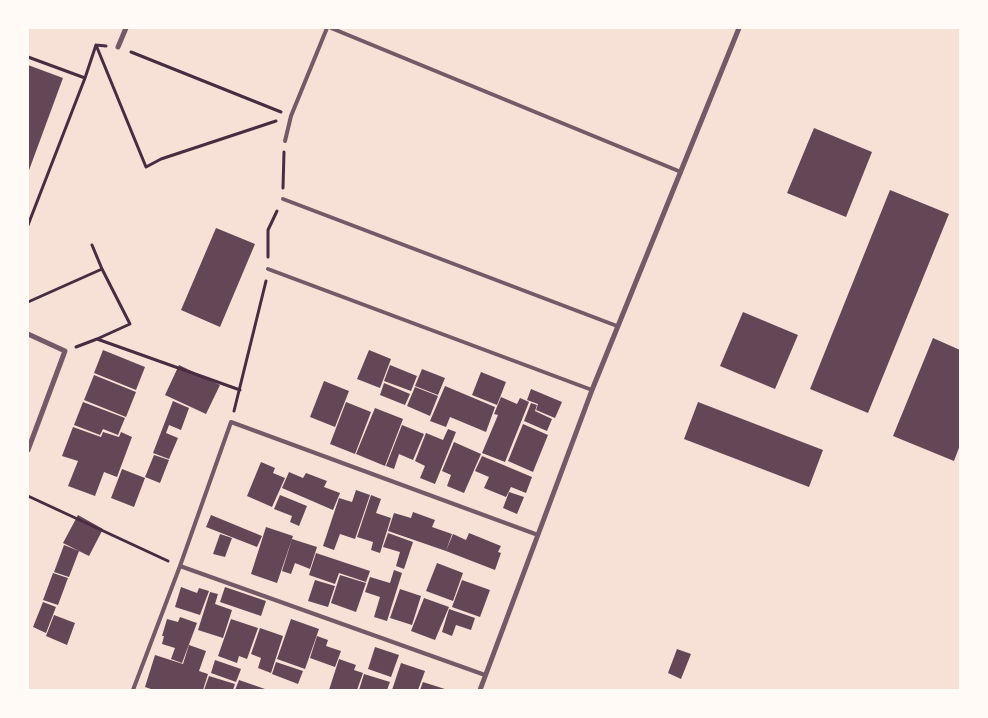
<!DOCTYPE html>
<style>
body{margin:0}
#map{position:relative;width:988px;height:718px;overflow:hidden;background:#f7e1d7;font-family:Karla,sans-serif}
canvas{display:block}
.frame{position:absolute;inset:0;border:29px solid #fffaf5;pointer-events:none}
</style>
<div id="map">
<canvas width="988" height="718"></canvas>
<div class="frame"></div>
</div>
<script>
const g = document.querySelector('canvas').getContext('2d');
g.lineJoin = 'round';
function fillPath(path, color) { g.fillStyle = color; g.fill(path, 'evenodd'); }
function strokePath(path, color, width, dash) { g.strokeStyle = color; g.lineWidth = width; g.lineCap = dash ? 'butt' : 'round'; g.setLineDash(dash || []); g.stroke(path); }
const building = new Path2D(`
 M28,65L63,78L28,173Z
 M814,128L872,152L846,217L787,193Z
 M890,190L949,214L868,413L810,389Z
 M216,228L255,244L220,327L181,310Z
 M743,312L798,335L775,389L720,366Z
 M933,338L960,350V445L954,461L893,436Z
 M103,350L145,367L136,390L94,373Z
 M369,350L391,359L380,388L357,379Z
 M179,365L220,385L206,414L165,395Z
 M390,365L417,376L411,391L384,381Z
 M422,369L445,378L438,395L415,386Z
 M481,372L506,382L497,405L472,395Z
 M94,375L136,392L126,417L84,400Z
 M324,381L349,391L335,427L310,417Z
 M384,383L410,394L405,405L380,395Z
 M445,386L495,407L486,432L450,417L446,427L430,421Z
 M415,387L438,396L430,416L407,406Z
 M531,389L562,402L555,418L536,410L538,404L527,400Z
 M501,397L517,404L520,398L529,402L505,462L482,453L498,415L494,414Z
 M173,401L189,408L181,430L169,425L166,433L178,438L169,459L153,453Z
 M83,402L125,418L118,435L103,429L100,435L74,425Z
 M346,402L371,412L355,454L330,444Z
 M698,402L823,450L809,487L684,439Z
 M531,403L537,405L535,411L552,419L547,431L524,421Z
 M375,408L403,419L385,466L356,454Z
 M523,424L548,435L533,472L508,461Z
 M402,425L424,434L413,460L399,454L394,469L386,466Z
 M73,427L101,437L103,432L119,437L121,432L132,437L117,477L104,472L95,496L68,486L78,461L62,456Z
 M448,429L456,432L435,484L420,478L425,466L415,461L426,433L443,440Z
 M454,442L481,454L464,493L447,486L451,475L442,471Z
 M154,455L169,460L160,483L145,477Z
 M482,456L532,477L526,493L511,487L506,497L484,488L489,477L475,471Z
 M261,462L275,468L273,473L285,478L272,507L247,496Z
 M122,469L145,478L134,507L111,498Z
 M289,472L303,478L306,473L327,481L324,487L340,493L333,510L282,488Z
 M356,490L370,495L355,539L340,534L334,550L323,546L339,498L352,502Z
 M509,492L524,497L517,514L503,508Z
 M280,495L307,506L299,526L290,522L292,516L274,509Z
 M371,495L381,499L376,513L391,518L380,553L371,550L373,542L357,537Z
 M413,512L435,520L432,527L452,534L446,551L388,531L394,513L411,518Z
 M78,515L103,529L89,556L63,543Z
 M211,515L262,536L257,547L206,527Z
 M266,527L293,536L277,583L251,574Z
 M388,533L413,542L404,569L396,566L400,552L383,547Z
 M469,533L501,546L498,552L501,553L495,570L446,551L453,534L466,540Z
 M220,534L232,538L225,557L213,554Z
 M292,539L317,547L310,569L295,563L291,574L282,571Z
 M64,545L79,551L69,577L54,572Z
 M316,553L370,571L366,582L339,573L335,584L309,575Z
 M437,563L463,573L453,601L426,591Z
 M394,570L402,573L387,621L374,617L380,597L365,592L370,577L390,583Z
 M53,573L68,578L58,605L43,600Z
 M340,575L366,583L356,612L331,603Z
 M315,580L335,586L328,607L308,601Z
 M462,580L490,590L480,617L452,607Z
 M181,587L197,593L199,588L209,591L200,615L175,607Z
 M225,587L266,601L261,616L220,602Z
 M400,589L421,596L412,625L390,618Z
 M210,592L218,594L215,604L232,610L223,638L198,630Z
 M424,598L449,607L435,640L411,631Z
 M43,602L56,607L46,633L33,627Z
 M449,609L475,618L471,630L456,625L452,636L442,632Z
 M54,615L75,623L67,645L46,636Z
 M180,617L197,623L182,663L171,659L175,648L162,644L164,636H162L167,619L178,622Z
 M231,619L258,628L247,659L239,656L237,663L218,656Z
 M291,619L319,629L305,669L277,659Z
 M260,628L283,636L271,673L258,668L261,658L251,654Z
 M317,636L328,640L326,646L341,651L335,667L310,658Z
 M189,645L206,651L199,671L208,674L203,690H154L145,687L155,655L183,664Z
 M375,647L399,655L391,677L368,669Z
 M677,649L691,654L681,679L668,673Z
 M339,659L356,665L354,670L363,673L357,690H329Z
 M215,660L241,669L236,682L211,673Z
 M276,662L303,671L298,684L272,674Z
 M401,663L425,671L418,690H392Z
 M364,674L390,682L387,690H359Z
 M209,676L235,684L233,690H204Z
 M239,680L265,689L264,690H235Z
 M423,682L448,690H420Z`);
const path = new Path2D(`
 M96,45L146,167L161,159L276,121
 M131,52L281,112
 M28,57L85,78L28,225
 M85,78L96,45L106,46
 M283,188L284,152
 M92,245L102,269L130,324L97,339
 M268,257V230L277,211
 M28,302L102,269
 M76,347L97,339L240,390
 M234,411L266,281
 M28,496L168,561`);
const service = new Path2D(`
 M331,28L681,172
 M285,141L291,116L327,28
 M283,199L617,326
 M268,269L592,390
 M180,566L485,675
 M133,690L180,566L231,422L538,535`);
const minor = new Path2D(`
 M118,47L126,28
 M28,334L65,351L28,450
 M480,690L592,390L739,28`);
fillPath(building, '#644757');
strokePath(path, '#4a2c40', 3);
strokePath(service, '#755966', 4);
strokePath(minor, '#755966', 5);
</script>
